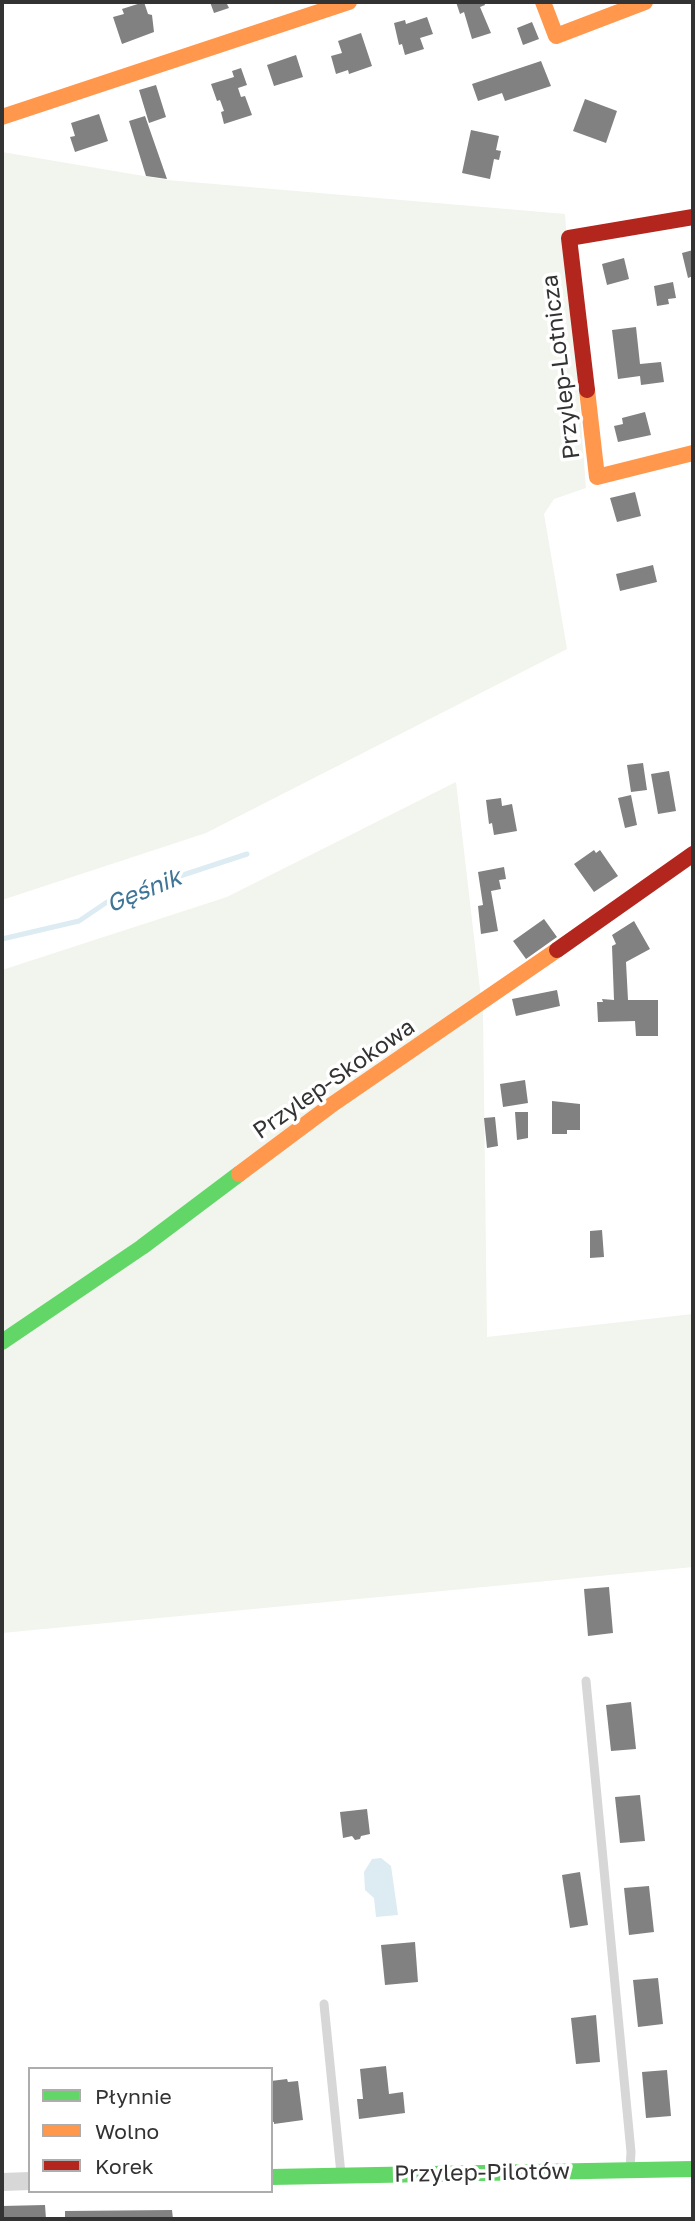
<!DOCTYPE html>
<meta charset="utf-8">
<style>
body{margin:0}
#map{position:relative;width:695px;height:2221px;overflow:hidden;background:#fff;font-family:"Golos Text",sans-serif}
canvas{display:block}
.frame{position:absolute;inset:0;border:4px solid #333;pointer-events:none}
.legend{position:absolute;left:28px;top:2067px;width:245px;height:126px;box-sizing:border-box;background:#fff;border:2px solid #adadad;margin:0;padding:9px 12px;list-style:none;font-size:21px;color:#333}
.legend li{display:flex;align-items:center;gap:14px;height:35px}
.legend b{width:35px;border:2px solid #adadad}
</style>
<div id="map">
<canvas width="695" height="2221"></canvas>
<div class="frame"></div>
<ul class="legend">
<li><b style="height:9px;background:#63d668"></b>Płynnie</li>
<li><b style="height:9px;background:#ff974d"></b>Wolno</li>
<li><b style="height:9px;background:#b3261e"></b>Korek</li>
</ul>
</div>
<script>
const g = document.querySelector('canvas').getContext('2d');
g.lineJoin = 'round';
function fillPath(path, color) { g.fillStyle = color; g.fill(path, 'evenodd'); }
function strokePath(path, color, width, dash) { g.strokeStyle = color; g.lineWidth = width; g.lineCap = dash ? 'butt' : 'round'; g.setLineDash(dash || []); g.stroke(path); }
function write(font, color, halo, rows, align = 'center') {
  g.font = font + ' "Golos Text",sans-serif'; g.lineWidth = 7; g.setLineDash([]); g.textBaseline = 'middle'; g.strokeStyle = halo; g.fillStyle = color; for (const [text, x, y, turn = 0] of rows) {
    g.save(); g.translate(x, y); g.rotate((+turn || 0) * Math.PI / 180); g.textAlign = isNaN(turn) ? turn : align; if (halo) g.strokeText(text, 0, 0); g.fillText(text, 0, 0); g.restore();
  }
}
const green = new Path2D(`
 M2,152L167,180L565,214L586,488L554,499L544,514L567,649L206,833L2,900Z
 M456,782L483,1015L487,1337L693,1314V1567L2,1633V970L227,897Z`);
const water = new Path2D(`
 M381,1858L391,1866L398,1915L376,1917L374,1898L365,1890L364,1872L372,1859Z`);
const stream = new Path2D(`
 M2,939L79,921L113,898L247,854`);
const building = new Path2D(`
 M144,2L148,14L152,15L154,32L122,44L113,17L124,14L122,9Z
 M210,2H234L227,4L229,8L214,13Z
 M456,2H484L485,5L480,7L491,33L472,39L464,12L460,14Z
 M427,17L433,34L420,38L424,49L405,55L402,44L399,45L394,23L405,20L406,24Z
 M532,22L539,39L523,45L517,28Z
 M361,33L372,66L349,74L348,70L336,74L331,56L342,53L338,41Z
 M296,55L303,77L274,86L267,65Z
 M541,61L551,86L505,101L502,93L478,101L472,84Z
 M241,68L247,85L238,88L241,97L245,96L252,115L224,124L221,112L224,111L220,100L217,101L211,84L234,77L232,71Z
 M156,85L166,117L149,123L139,90Z
 M585,99L617,111L606,143L573,131Z
 M99,114L108,141L75,152L70,137L75,136L71,123Z
 M145,116L167,179L146,176L129,121Z
 M471,130L499,136L496,150L501,151L499,160L494,159L490,179L462,173Z
 M693,250V276L688,278L682,253Z
 M624,258L629,279L607,285L602,264Z
 M673,282L676,298L668,299L669,304L657,306L654,286Z
 M636,327L640,364L661,362L664,382L641,385L640,376L618,379L612,330Z
 M645,412L651,435L618,442L614,426L623,424L622,418Z
 M635,492L641,516L617,522L610,498Z
 M653,565L657,582L620,591L616,574Z
 M643,763L647,790L631,792L627,765Z
 M669,771L676,811L658,814L651,774Z
 M631,795L637,825L625,828L618,798Z
 M501,798L502,806L512,804L517,831L494,835L492,823L489,824L486,800Z
 M594,850L596,853L600,850L618,876L594,892L574,864Z
 M504,867L506,879L499,880L501,889L491,891L498,931L481,934L478,906L483,905L478,872Z
 M544,919L557,937L526,959L513,941Z
 M634,921L650,949L626,962L628,1000H658V1036H636L635,1021L598,1022L597,1002H603L602,999L614,1000L612,946L616,944L612,935Z
 M557,990L560,1006L516,1016L512,999Z
 M525,1080L528,1103L503,1107L500,1084Z
 M552,1101L580,1104V1130H567V1134H552Z
 M515,1112H528V1138L517,1140Z
 M495,1117L498,1146L487,1148L484,1118Z
 M602,1230L604,1257L590,1258V1231Z
 M609,1587L613,1633L588,1636L584,1589Z
 M631,1702L636,1749L611,1751L606,1705Z
 M640,1795L645,1841L620,1843L615,1797Z
 M367,1809L370,1834L361,1836L360,1839L355,1840L352,1836L343,1838L340,1812Z
 M580,1872L588,1925L570,1928L562,1875Z
 M649,1886L654,1932L629,1935L624,1888Z
 M415,1942L418,1982L385,1985L381,1945Z
 M658,1978L663,2024L638,2027L633,1980Z
 M596,2015L600,2062L576,2064L571,2018Z
 M386,2066L389,2094L403,2092L405,2113L359,2119L357,2099H363L360,2069Z
 M667,2070L671,2116L646,2118L642,2072Z
 M287,2079L288,2082L298,2081L303,2120L274,2124V2122H271V2081Z
 M45,2205L46,2219H2V2206Z
 M172,2210L173,2219H65V2211Z`);
const lane = new Path2D(`
 M586,1681L631,2152L630,2169
 M324,2004L341,2174`);
const street = new Path2D(`
 M2,2182L30,2181`);
const fast = new Path2D(`
 M2,1342L142,1247L239,1174
 M271,2177L693,2169`);
const slow = new Path2D(`
 M543,2L556,36L645,2
 M2,117L349,2
 M587,390L597,477L693,453
 M239,1174L330,1106L557,950`);
const jam = new Path2D(`
 M587,390L569,238L693,217
 M557,950L693,854`);
const streetNames = [
 ["Przylep-Lotnicza",561,367,-97],
 ["Przylep-Skokowa",334,1079,-35],
 ["Przylep-Pilotów",482,2173,-1]
];
const waterNames = [
 ["Gęśnik",144,891,-22]
];
fillPath(green, '#f1f5ed');
fillPath(water, '#ddebf3');
strokePath(stream, '#ddebf3', 5);
fillPath(building, '#818181');
strokePath(lane, '#d7d7d7', 9);
strokePath(street, '#d7d7d7', 18);
strokePath(fast, '#63d668', 16);
strokePath(slow, '#ff974d', 16);
strokePath(jam, '#b3261e', 16);
write('23px', '#333', '#fff', streetNames);
write('italic 24px', '#3f7597', '#fff', waterNames);
</script>
